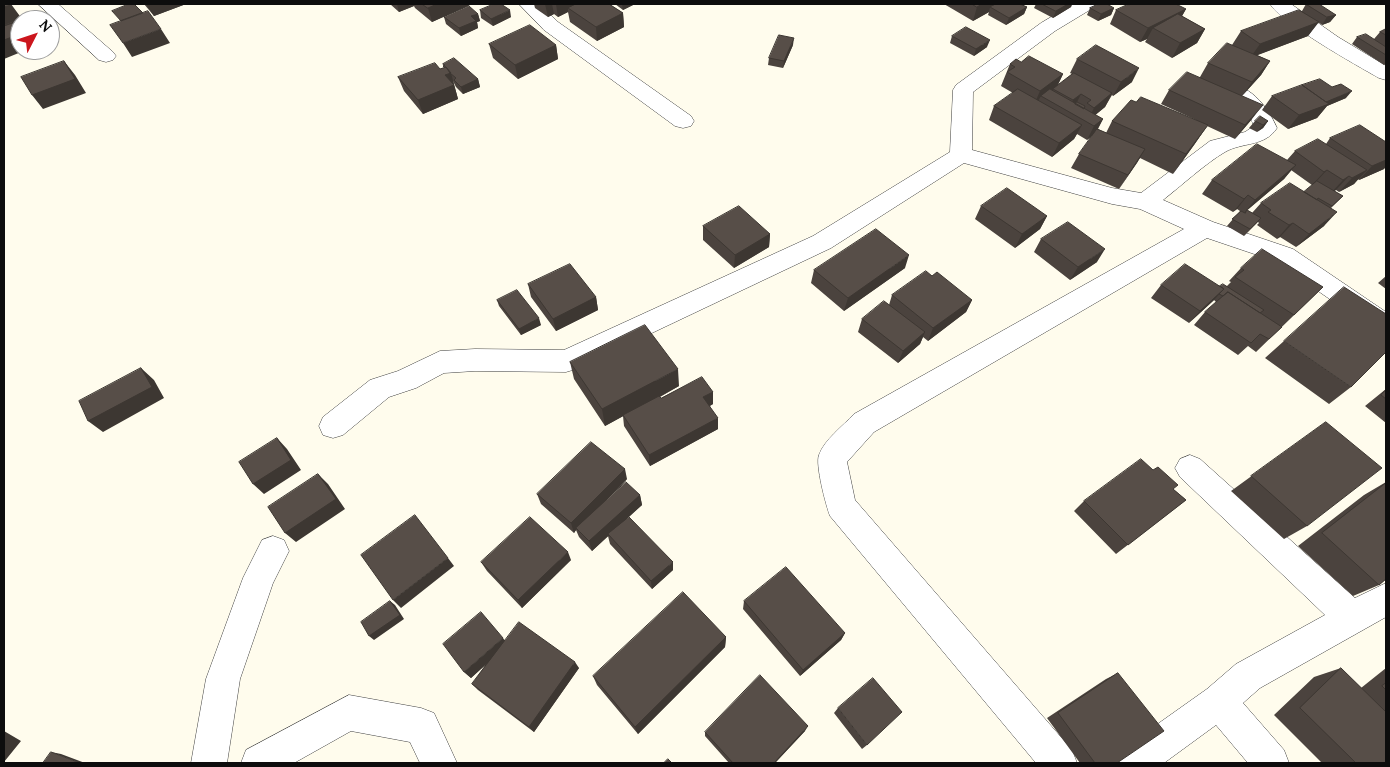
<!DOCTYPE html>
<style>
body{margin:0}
#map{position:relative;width:1390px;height:767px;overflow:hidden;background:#fffced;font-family:Lora,serif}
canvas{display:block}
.frame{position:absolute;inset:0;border:5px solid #0d0d0d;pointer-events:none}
.north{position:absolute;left:10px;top:10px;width:50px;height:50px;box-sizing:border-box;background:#fff;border:1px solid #9e9e9e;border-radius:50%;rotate:49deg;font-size:14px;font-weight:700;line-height:20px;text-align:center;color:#0d0d0d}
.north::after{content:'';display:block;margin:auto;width:18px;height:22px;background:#cc161d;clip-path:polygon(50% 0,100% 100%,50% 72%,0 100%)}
</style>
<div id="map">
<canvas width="1390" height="767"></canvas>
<div class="frame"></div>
<div class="north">N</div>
</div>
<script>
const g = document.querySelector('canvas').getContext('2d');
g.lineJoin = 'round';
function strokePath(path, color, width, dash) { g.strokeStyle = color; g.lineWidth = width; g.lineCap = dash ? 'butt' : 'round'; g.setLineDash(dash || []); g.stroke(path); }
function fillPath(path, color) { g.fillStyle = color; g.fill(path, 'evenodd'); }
const street = new Path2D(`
 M38,4H58L113,52L116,56L113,60L106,62L99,60Z
 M519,4H539L558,22L691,116L694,121L691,126L683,128L675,126L544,30Z
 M1073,4H1095L1093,8L1055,31L973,92L972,150L1112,188L1141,193L1210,141L1245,132L1254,126C1244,100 1229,106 1219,91L1222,86C1248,80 1268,107 1277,128C1265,147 1242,142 1225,152C1206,163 1181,186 1163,200L1213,222L1293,249L1386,312V335L1377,332L1275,261L1207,238L874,432L847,462L855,500L1072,750L1077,763H1036L830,516C826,506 815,464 819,455C824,440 843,426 854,414L1184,229L1140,209L1112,204L964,163L831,248L576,369L566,372L475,371L444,373L416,388L389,397L343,435L333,438L323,435L319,426L323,417L370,380L398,371L440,351L475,349L564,350L813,236L950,152L953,90L956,85L1041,23Z
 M1270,4H1291L1338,37L1386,66V80L1379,78C1356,65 1281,23 1270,4Z
 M1190,455L1200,459L1355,598L1386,583V617L1260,688L1243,703L1284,750L1289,763H1248L1216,725L1164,763H1116L1121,750L1207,689L1236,664L1325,615L1180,477L1175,468L1180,459Z
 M273,536L284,540L289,551L273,583L240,679L227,763H191L206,679L243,578L262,540Z
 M349,695L421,708L434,713L457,763H420L410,742L351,731L294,763H241L246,750Z`);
const wall = new Path2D(`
 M144,4H186L154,16Z
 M390,4H472L432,22L415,8L414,6L399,12Z
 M534,4H609L623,13L624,27L597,41L570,22L568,12L558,17L554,14L548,17L535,8Z
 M615,4H635L623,10Z
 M944,4H1020L1027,7L1024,14L1006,25L988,15L989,12L973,21Z
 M1036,4H1072L1071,7L1053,18L1034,8Z
 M1306,4L1336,15L1330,22L1322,25L1318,22L1308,36L1257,55L1270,61L1261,75L1242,96L1252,119L1235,139L1207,126L1194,145L1173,174L1140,158L1119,189L1071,168L1079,154L1092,136L1087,140L1077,134L1074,139L1052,157L989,120L994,106L1013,93L1001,86L1010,64L1021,62L1063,74L1058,85L1072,74L1070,73L1077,59L1132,82L1113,96L1112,95L1105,107L1095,115L1103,119L1098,129L1106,133L1112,121L1136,102L1196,120L1161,104L1169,90L1200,77L1208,63L1232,45L1241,31L1302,11Z
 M1090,8H1114L1111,15L1098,21L1087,15Z
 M1186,9L1182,16L1205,29L1197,43L1172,58L1145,42L1147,39L1140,42L1110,24L1116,10Z
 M480,10L511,17L493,26L481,18Z
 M478,14L480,21L477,22L478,28L461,36L446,24L444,17Z
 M1386,29V64L1384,65L1352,44L1357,37L1374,39L1380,32Z
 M952,36L987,47L974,56L950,43Z
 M489,44L556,45L558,59L518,79L493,58Z
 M793,45L783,68L768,65L769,58Z
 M443,64L478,79L480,87L463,94L456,87L453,81L458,99L423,114L404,91L398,77L440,69L444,68Z
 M1272,96L1346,98L1327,106L1317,118L1288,129L1262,110Z
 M1255,121H1268L1263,128L1257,132L1249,128Z
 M1330,138L1386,142V166L1384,169L1359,180L1358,179L1354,184L1339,192L1336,190L1334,191L1343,196L1331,208L1324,226L1296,247L1280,237L1277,239L1257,225L1259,223L1258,222L1244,236L1227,226L1240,211L1237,209L1233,212L1202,194L1212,180L1287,160L1295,151L1326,144ZM1291,170L1312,185L1304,192L1261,203L1252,213L1247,210L1284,179Z
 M981,206L1047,216L1040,229L1015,248L975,219Z
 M703,226L770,234L769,247L734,268L703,240Z
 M1041,239L1097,262L1070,280L1034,252Z
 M905,268L844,311L811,283L814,270Z
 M1241,268L1323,287L1256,352L1248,346L1238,355L1194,325L1205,312L1216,302L1214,300L1189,323L1151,298L1161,285L1227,286L1231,282L1229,281Z
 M932,276L972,300L966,312L928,341L923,337L920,344L898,363L858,332L862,319L889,305L892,295Z
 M1386,276V289L1378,283Z
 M528,284L596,297L598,310L556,331L531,297Z
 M497,300L541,325L521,335L499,306Z
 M1284,341L1351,387L1329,404L1265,358Z
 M570,362L679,386L660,397L661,398L713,392V404L710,406L718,429L650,466L624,426L623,416L605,426L574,379Z
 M1386,389V423L1365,406Z
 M1326,422L1307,526L1284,539L1231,491Z
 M627,479L607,500L640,495L642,505L627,518L673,570L652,589L610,544L608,536L592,551L579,537L576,530L574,533L541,504L537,494Z
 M1386,482V579L1379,585L1353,596L1298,546L1364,495Z
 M1173,489L1186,500L1116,554L1074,511L1084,501Z
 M571,560L522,608L487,571L481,562Z
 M744,601L845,633L841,640L800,676L743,609Z
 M726,637L725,647L638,734L597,685L593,676Z
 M505,640L579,668L534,732L478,690L472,684L487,663L471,678L464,672Z
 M1341,668L1361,688L1386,668V763H1322L1274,715L1314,677Z
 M1118,673L1117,763H1080L1047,718L1106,679Z
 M838,708L867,745L862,749L834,713Z
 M805,731L775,763H729L705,736V732Z`);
const shadedWall = new Path2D(`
 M10,4H11L22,19L4,26V7Z
 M146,4H186L154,16Z
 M397,4H413L414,6L399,12Z
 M437,4H472L432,22L428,8Z
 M545,4H552L554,14L548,17Z
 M556,4H583L568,8V12L558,17Z
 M622,4H635L623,10Z
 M982,4H1001L990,7L989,12L973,21L977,7Z
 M1068,4H1072L1071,7L1053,18L1056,11Z
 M1027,7L1024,14L1006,25L1009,18Z
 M1114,8L1111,15L1098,21L1101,14Z
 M1186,9L1178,23L1153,28L1147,39L1140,42L1148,28Z
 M510,10L511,17L493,26L491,19Z
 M623,13L624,27L597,41L596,27Z
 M478,14L480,21L477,22L478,28L461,36L459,28L471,16Z
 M1336,15L1330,22L1322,25L1327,17Z
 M1319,22L1308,36L1250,58L1260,44Z
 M20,26V50H26L4,59V33Z
 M161,29L170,43L132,57L123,43Z
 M1205,29L1197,43L1172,58L1180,43Z
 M794,38L793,45L783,68L784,61Z
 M990,40L987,47L974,56L976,49Z
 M556,45L558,59L518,79L515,65Z
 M64,61L75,75L86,93L43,109L32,95Z
 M1270,61L1261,75L1242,96L1252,82Z
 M1139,68L1132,82L1113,96L1121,82Z
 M451,73L458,99L423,114L418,100L445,75Z
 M1063,74L1056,88L1053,89L1051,92L1041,96L1038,101L1034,105L1040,91Z
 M478,79L480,87L463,94L461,87Z
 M1352,91L1346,98L1327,106L1317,118L1288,129L1299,115L1324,102Z
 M1112,93L1105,107L1087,122L1094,108Z
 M1081,94L1074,108L1068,111L1073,100Z
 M1263,105L1252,119L1235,139L1245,125Z
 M1103,119L1095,133L1087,140L1094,126Z
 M1268,121L1263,128L1257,132L1263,125Z
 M1082,125L1074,139L1052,157L1059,143Z
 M1208,125L1194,145L1173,174L1186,154Z
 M1145,149L1137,163L1119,189L1128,175Z
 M1386,160V166L1384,169L1359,180L1372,166Z
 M1296,165L1284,179L1244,213L1255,200Z
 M1327,170L1315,183L1312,185L1324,172Z
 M1367,170L1354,184L1339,192L1352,178Z
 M1349,176L1336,190L1330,194L1343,180Z
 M1248,195L1237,209L1233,212L1244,199Z
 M1337,212L1324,226L1296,247L1309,234Z
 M1047,216L1040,229L1015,248L1022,234Z
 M1293,223L1280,237L1277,239L1289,225Z
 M770,234L769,247L734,268L735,255Z
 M1105,249L1097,262L1070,280L1078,267Z
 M909,255L905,268L844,311L848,298Z
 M1224,289L1213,301L1189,323L1200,311Z
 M596,297L598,310L556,331L553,319Z
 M972,300L966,312L928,341L933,328Z
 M539,318L541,325L521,335L519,329Z
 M925,332L920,344L898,363L903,351Z
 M141,368L154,380L164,398L103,432L88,421Z
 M678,369L679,386L605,426L602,409Z
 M713,392V404L703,409V397Z
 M718,418V429L650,466L649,455Z
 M277,438L287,449L301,470L264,494L253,484Z
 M625,469L627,479L577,530L576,528V530L574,533L571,523Z
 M318,474L328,484L345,509L296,542L285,533Z
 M640,495L642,505L592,551L589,541Z
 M568,552L571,560L522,608L518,600Z
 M448,558L454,566L401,608L393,600Z
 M673,562V570L652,589L651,581Z
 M390,601L395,605L404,619L374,640L369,636Z
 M845,633L841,640L800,676L803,670Z
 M726,637L725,647L638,734L635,727Z
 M503,638L508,645L471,678L464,672Z
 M575,662L579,668L534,732L529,727Z
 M808,726L805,731L775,763H774Z
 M4,731L21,741L4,762Z
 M51,752L61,754L85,763H80Z`);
const building = new Path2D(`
 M4,4H10L11,5L4,7Z
 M129,4H134L143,13L121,21L112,11Z
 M422,4H437L428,8Z
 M494,4H501L510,10L491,19L480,10Z
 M576,4H609L623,13L596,27L568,8Z
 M972,4H982L977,7Z
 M996,4H1020L1027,7L1009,18L990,7Z
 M1042,4H1068L1056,11Z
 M1099,4H1107L1114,8L1101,14L1090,8Z
 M1129,4H1176L1186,9L1148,28L1116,10Z
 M1306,4H1319L1336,15L1327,17Z
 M469,6L478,14L471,16L476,21L459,28L444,17Z
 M1299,10L1319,22L1260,44L1241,31Z
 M148,11L161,29L123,43L110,25Z
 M1178,14L1205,29L1180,43L1153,28Z
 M16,20L18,21L4,26V25Z
 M18,21L20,23V34L4,40V26Z
 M530,25L556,45L515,65L489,44Z
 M966,27L990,40L976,49L952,36Z
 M1386,29V35L1380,32Z
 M1366,34L1386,47V55L1357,37Z
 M779,35L794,38L784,61L769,58Z
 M1227,43L1270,61L1252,82L1208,63Z
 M1096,45L1139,68L1121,82L1077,59Z
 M1029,56L1063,74L1040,91L1007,72L1015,67L1010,64L1016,59L1021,62Z
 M454,58L478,79L461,87L454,80L456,78L450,73L446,67H444L443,66L445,65L443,64Z
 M64,61L75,79L32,95L21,77Z
 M435,63L440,69L446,67L451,73L445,75L454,85L418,100L398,77Z
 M1187,72L1263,105L1245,125L1169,90Z
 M1074,73L1112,93L1094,108L1087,103L1091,100L1081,94L1073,100L1053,89Z
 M1320,79L1332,87L1341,84L1352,91L1326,102L1302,85Z
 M1302,85L1329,104L1299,115L1272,96Z
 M1018,89L1082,125L1059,143L994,106Z
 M1050,89L1103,119L1094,126L1041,96Z
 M1141,97L1208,125L1186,154L1112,121L1131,100L1136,102Z
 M1077,102L1085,106L1084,109L1075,104Z
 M1260,116L1268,121L1263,125L1255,121Z
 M1360,125L1386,142V146L1385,147H1386V160L1372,166L1330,138Z
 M1097,129L1145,149L1128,175L1079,154Z
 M1318,139L1367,170L1352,178L1349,176L1343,180L1327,170L1324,172L1295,151Z
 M1257,144L1296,165L1255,200L1248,195L1244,199L1212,180Z
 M1317,181L1343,196L1332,206L1318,198L1317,200L1304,192Z
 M1290,183L1337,212L1309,234L1293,223L1289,225L1268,212L1271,210L1261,203Z
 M1007,188L1047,216L1022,234L981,206Z
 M739,206L770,234L735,255L703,226Z
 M1247,210L1261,218L1250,229L1232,219L1241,211L1245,213Z
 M1068,222L1105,249L1078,267L1041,239Z
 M876,229L909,255L848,298L814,270Z
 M1262,249L1323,287L1294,315L1235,277L1244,270L1241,268Z
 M570,264L596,297L553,319L528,284Z
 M1185,264L1224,289L1200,311L1161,285Z
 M926,271L932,276L937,272L972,300L933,328L892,295Z
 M1223,284L1264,310L1260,313L1228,292L1223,296L1219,294L1224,289L1220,286Z
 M1344,287L1386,314V352L1351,387L1284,341Z
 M517,290L539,318L519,329L497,300Z
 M1228,292L1282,327L1269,339L1260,334L1251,343L1205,312Z
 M884,301L925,332L903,351L862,319Z
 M645,325L678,369L602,409L570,362Z
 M141,368L152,387L88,421L79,401Z
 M702,377L713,392L703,397L718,418L649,455L623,415L659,396L661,398Z
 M1386,390V399L1381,395Z
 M1326,422L1382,468L1307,526L1251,476Z
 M277,438L291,460L253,484L239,462Z
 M591,442L625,469L571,523L537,494Z
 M1141,459L1153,470L1158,467L1178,485L1173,489L1186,500L1128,545L1084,501Z
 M318,474L336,499L285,533L268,507Z
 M626,482L640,495L589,541L576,528Z
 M1386,483V579L1379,585L1322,533Z
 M415,515L448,558L393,600L361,555Z
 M530,517L568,552L518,600L481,562Z
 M629,517L673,562L651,581L608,534Z
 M786,567L845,633L803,670L744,601Z
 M683,592L726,637L635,727L593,676Z
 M390,601L400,615L369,636L361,622Z
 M481,612L503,638L464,672L443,644Z
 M519,622L575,662L529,727L472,684Z
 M1341,668L1386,712V763H1356L1300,708Z
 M1118,673L1164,731L1117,763H1095L1058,713Z
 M760,675L808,726L774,763H733L705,732Z
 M873,678L902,712L867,745L838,708Z
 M1386,683V690L1382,686Z
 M51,752L80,763H43Z
 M668,759L672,763H664Z`);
strokePath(street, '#404040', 1);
fillPath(street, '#fff');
fillPath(wall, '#4b433e');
fillPath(shadedWall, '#3d3732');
fillPath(building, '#574e48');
strokePath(building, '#3d3732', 1);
</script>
